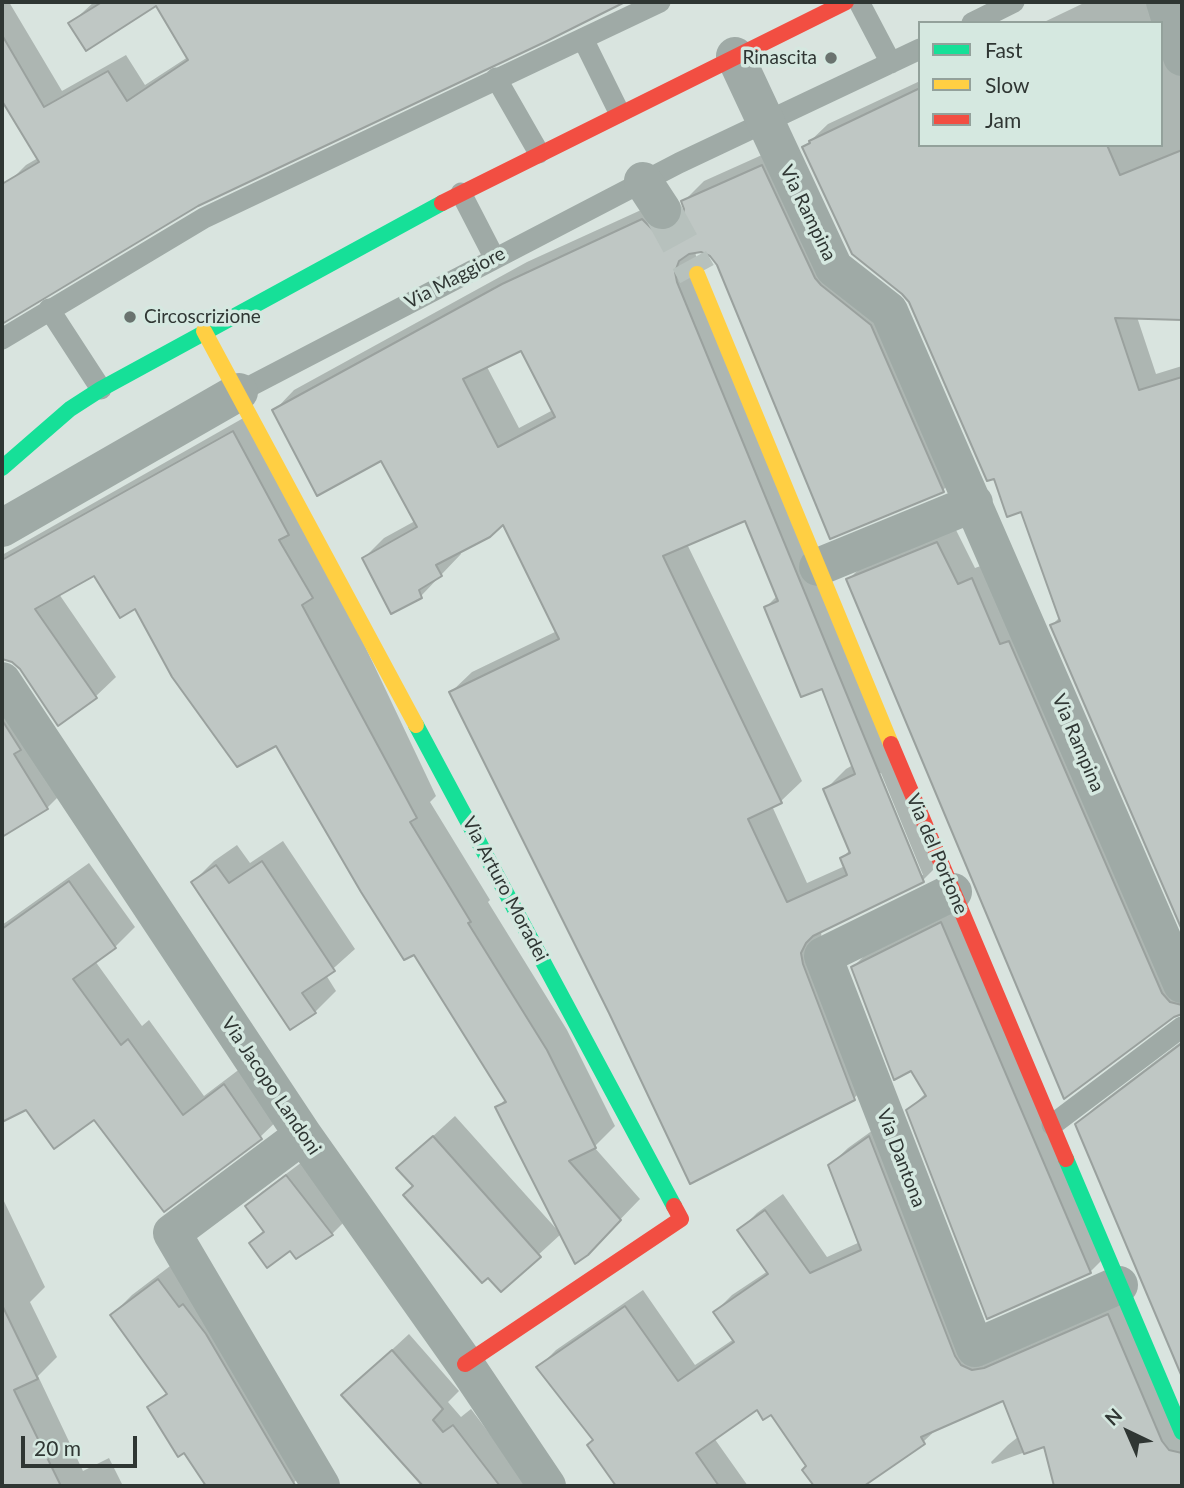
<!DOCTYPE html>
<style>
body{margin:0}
#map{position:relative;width:1184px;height:1488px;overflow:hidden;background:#d9e4df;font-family:Lato,sans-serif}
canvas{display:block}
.frame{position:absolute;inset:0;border:4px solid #2f3633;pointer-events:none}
.legend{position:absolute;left:918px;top:21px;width:245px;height:126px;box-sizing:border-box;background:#d5e8e0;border:2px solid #93a19b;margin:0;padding:9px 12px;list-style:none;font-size:21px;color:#2f3633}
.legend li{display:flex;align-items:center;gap:14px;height:35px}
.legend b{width:35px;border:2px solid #93a19b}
.north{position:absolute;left:1093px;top:1397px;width:70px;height:70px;-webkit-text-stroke:5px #d5e8e0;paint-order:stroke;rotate:316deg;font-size:19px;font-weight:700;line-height:28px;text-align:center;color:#2f3633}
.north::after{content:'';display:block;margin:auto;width:24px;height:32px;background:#2f3633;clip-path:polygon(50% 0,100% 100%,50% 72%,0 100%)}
.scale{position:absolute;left:21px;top:1436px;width:116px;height:32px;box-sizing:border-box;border:4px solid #2f3633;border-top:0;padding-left:9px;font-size:21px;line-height:24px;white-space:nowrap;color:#2f3633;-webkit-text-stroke:5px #d5e8e0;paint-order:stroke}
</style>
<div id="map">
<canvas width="1184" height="1488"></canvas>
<div class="frame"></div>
<ul class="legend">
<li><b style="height:9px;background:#16e098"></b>Fast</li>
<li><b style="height:9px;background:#ffcf43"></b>Slow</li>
<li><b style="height:9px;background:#f24e42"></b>Jam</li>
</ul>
<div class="north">N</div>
<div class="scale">20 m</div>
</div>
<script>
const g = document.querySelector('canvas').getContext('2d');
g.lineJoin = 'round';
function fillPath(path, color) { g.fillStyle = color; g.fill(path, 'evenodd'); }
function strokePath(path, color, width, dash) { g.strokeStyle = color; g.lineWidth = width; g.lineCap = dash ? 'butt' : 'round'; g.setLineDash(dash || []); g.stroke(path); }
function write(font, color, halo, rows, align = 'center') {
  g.font = font + ' Lato,sans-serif'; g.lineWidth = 7; g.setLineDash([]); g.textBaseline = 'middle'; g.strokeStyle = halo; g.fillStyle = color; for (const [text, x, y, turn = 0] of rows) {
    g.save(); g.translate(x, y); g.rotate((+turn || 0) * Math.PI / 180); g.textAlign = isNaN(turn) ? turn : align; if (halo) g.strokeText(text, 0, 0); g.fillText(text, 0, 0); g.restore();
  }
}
const shadow = new Path2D(`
 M2,2H9L62,91L126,55L145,85L188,57L157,5L71,23L94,2H621L546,39L9,182L26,165L38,158L2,97Z
 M1086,2H1164L1182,53V319L1137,317L1156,374L1182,366V925L1052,625L1060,617L1022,510L995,476L911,301L804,147L828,124L920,81V145H1161V23H1042Z
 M782,146L963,470L943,490L712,256L701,251H695L697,261L943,860L923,880L821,931L822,943L875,1078L854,1098L611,1012L451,692L472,672L557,631L504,522L460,551L461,554L421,596L392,611L364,558L384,538L415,521L382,458L274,411L294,390L527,262L663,200L673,210L685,212L683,202L704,181ZM521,349L553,410L519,428L486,365ZM746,519L778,595L766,607L823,686L853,765L846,769L825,790L850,850L842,858L845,866L807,883L772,806L781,801L802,781L687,544ZM881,773L923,875H919L878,774Z
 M254,412L436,796L430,802L490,900L488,902L567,1030L615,1126L594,1147L640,1199L608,1232L561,1234L501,1289L398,1168L455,1116L560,1233L497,1107L506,1099L414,953L277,743L136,607L95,573L59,594L116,677L95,697L22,668L13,660L2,658V555Z
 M954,526L975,568L989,563L1182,980V1014L1173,1015L849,579L866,562Z
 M2,667L67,788L47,808L2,835Z
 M283,841L355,949L326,975L336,991L315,1012L193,882L214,861L237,845L250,863Z
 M89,863L135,927L115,947L95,961L142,1026L149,1020L204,1096L245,1065L281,1117L260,1137L27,1108L2,1120V925Z
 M957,908L1106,1256L1090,1272L908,1110L926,1093L853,967L869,951Z
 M1182,1041V1372L1077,1125L1094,1108Z
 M887,1120L971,1339L1125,1298L1182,1428V1486H1056L1045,1445L992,1464L991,1462L1008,1445L1069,1396L1042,1359L939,1427L923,1442L861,1486H817L805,1470L808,1466L771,1412L757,1408L714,1438L748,1486H619L589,1445L594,1440L539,1367L556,1350L643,1290L695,1365L734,1339L715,1312L732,1295L768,1271L740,1230L757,1213L783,1194L827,1257L860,1242L830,1165L848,1148Z
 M302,1162L346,1220L332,1234L290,1249L251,1243L265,1229L247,1206L262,1192Z
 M2,1197L45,1287L30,1302L57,1357L38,1376L83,1471L109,1458L123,1486H2Z
 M178,1260L314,1464L290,1486H208L155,1404L168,1391L112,1315L132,1295Z
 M409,1334L459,1391L448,1402L461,1417L471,1409L529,1486H426L343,1395Z`);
const building = new Path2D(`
 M102,2H625L547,41L198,206L2,324V184L39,162L2,101V35L44,107L108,71L127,101L188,60L156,6L86,51L68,23Z
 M920,88V145H1107L1120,175L1182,150V320L1115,318L1139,390L1182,377V930L1050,625L1060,621L1021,512L1007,517L994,479L987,481L909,302L902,294L852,254L802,147L810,143L809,141Z
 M762,165L815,278L821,285L871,325L944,492L830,539L717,265L710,256L701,252L689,254L679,261L675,272L677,282L924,882L813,936L806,943L801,953L803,964L855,1100L690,1184L609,1013L449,692L559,639L503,525L490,537L436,565L442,576L419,590L422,598L391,614L362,558L417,527L381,461L317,496L272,410L502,284L642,219L653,230L664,232L673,229L682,219L684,209L681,201ZM521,351L555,417L498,447L463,379ZM745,521L778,601L764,607L801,697L822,689L855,774L823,789L850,853L840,858L847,875L787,902L748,819L782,803L663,556Z
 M233,431L289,535L279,540L313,598L302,605L417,818L410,822L471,922L468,923L547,1050L596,1148L569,1161L621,1220L588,1255L575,1264L495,1107L506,1102L414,955L404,960L361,892L276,746L237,767L172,677L135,609L120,618L94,576L35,609L97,698L58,726L20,669L12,662L2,659V560Z
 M937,542L958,584L972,578L1000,644L1009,641L1162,993L1170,1002L1182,1005V1014L1174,1017L1064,1099L846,579Z
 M2,720L21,750L14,754L48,809L2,837Z
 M262,861L335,971L302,993L316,1013L290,1030L191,882L216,865L229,883Z
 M69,881L116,948L73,979L121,1045L128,1039L183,1115L224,1084L262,1139L164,1212L94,1120L54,1149L26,1110L2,1122V929Z
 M941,922L1091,1273L987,1319L906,1110L926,1096L911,1071L894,1080L851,967Z
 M1182,1043V1377L1075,1124Z
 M433,1136L541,1257L501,1292L488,1278L482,1283L403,1195L413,1186L396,1168Z
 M869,1136L955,1356L961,1365L972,1370L984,1368L1108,1314L1162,1441L1169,1450L1182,1453V1486H1054L1044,1447L1024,1454L1003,1401L921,1437L925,1444L864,1486H814L802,1470L806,1466L771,1415L763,1420L757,1410L696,1453L719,1486H616L587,1445L593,1440L536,1367L625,1306L678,1381L734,1342L713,1312L768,1274L737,1230L765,1210L810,1273L861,1250L828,1165Z
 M286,1175L333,1235L296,1259L290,1251L267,1268L249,1243L264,1232L245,1206Z
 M158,1279L179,1307L183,1304L206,1334L295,1485L206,1486L184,1453L178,1457L147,1407L167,1394L110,1315Z
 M2,1305L38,1379L14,1390L61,1486H2Z
 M392,1350L443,1409L433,1420L443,1432L453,1425L500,1486H423L341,1395Z`);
const streetTunnel = new Path2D(`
 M662,210L697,274`);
const lane = new Path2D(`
 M859,2L891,63
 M972,23L1014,2
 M583,39L619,112
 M496,78L539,153
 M461,193L494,257
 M49,309L101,389
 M2,339L204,218L660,2
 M239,392L679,163L920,49
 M1052,1125L1182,1027`);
const street = new Path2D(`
 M1165,2L1182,57
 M735,56L834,268L889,311L1182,984
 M643,181L662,210
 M2,528L239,392
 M818,567L974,503
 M2,681L303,1135L465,1364L547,1486
 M953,892L823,956L975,1348L1119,1285
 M303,1135L172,1233L321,1486`);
const fast = new Path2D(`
 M2,468L70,409L101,389L442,203
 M416,725L674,1206
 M1066,1159L1182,1432`);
const slow = new Path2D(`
 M697,274L891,744
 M204,331L416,725`);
const jam = new Path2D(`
 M442,203L846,2
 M891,744L1066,1159
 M465,1364L681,1219L674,1206`);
const markers = [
 [831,58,7,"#6a736f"],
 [130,317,7,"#6a736f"]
];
const poiNames = [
 ["Rinascita",817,58],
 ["Circoscrizione",144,317,"left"]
];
const streetNames = [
 ["Via Rampina",808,213,64],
 ["Via Maggiore",455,278,-28],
 ["Via Rampina",1078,743,67],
 ["Via del Portone",937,854,67],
 ["Via Arturo Moradei",505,889,62],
 ["Via Jacopo Landoni",271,1086,56],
 ["Via Dantona",901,1158,69]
];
fillPath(shadow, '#0003');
fillPath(building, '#bfc7c4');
strokePath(building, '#9aa19e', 2);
strokePath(streetTunnel, '#b7c1bd', 38, [38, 19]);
strokePath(lane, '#9faaa6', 21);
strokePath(street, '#9faaa6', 38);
strokePath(fast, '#16e098', 16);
strokePath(slow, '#ffcf43', 16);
strokePath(jam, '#f24e42', 16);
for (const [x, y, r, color] of markers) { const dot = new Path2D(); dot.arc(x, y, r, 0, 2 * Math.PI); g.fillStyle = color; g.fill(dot); strokePath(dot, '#d5e8e0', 2.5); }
write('19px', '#2f3633', '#d5e8e0', poiNames, 'right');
write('19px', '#2f3633', '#d5e8e0', streetNames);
</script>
